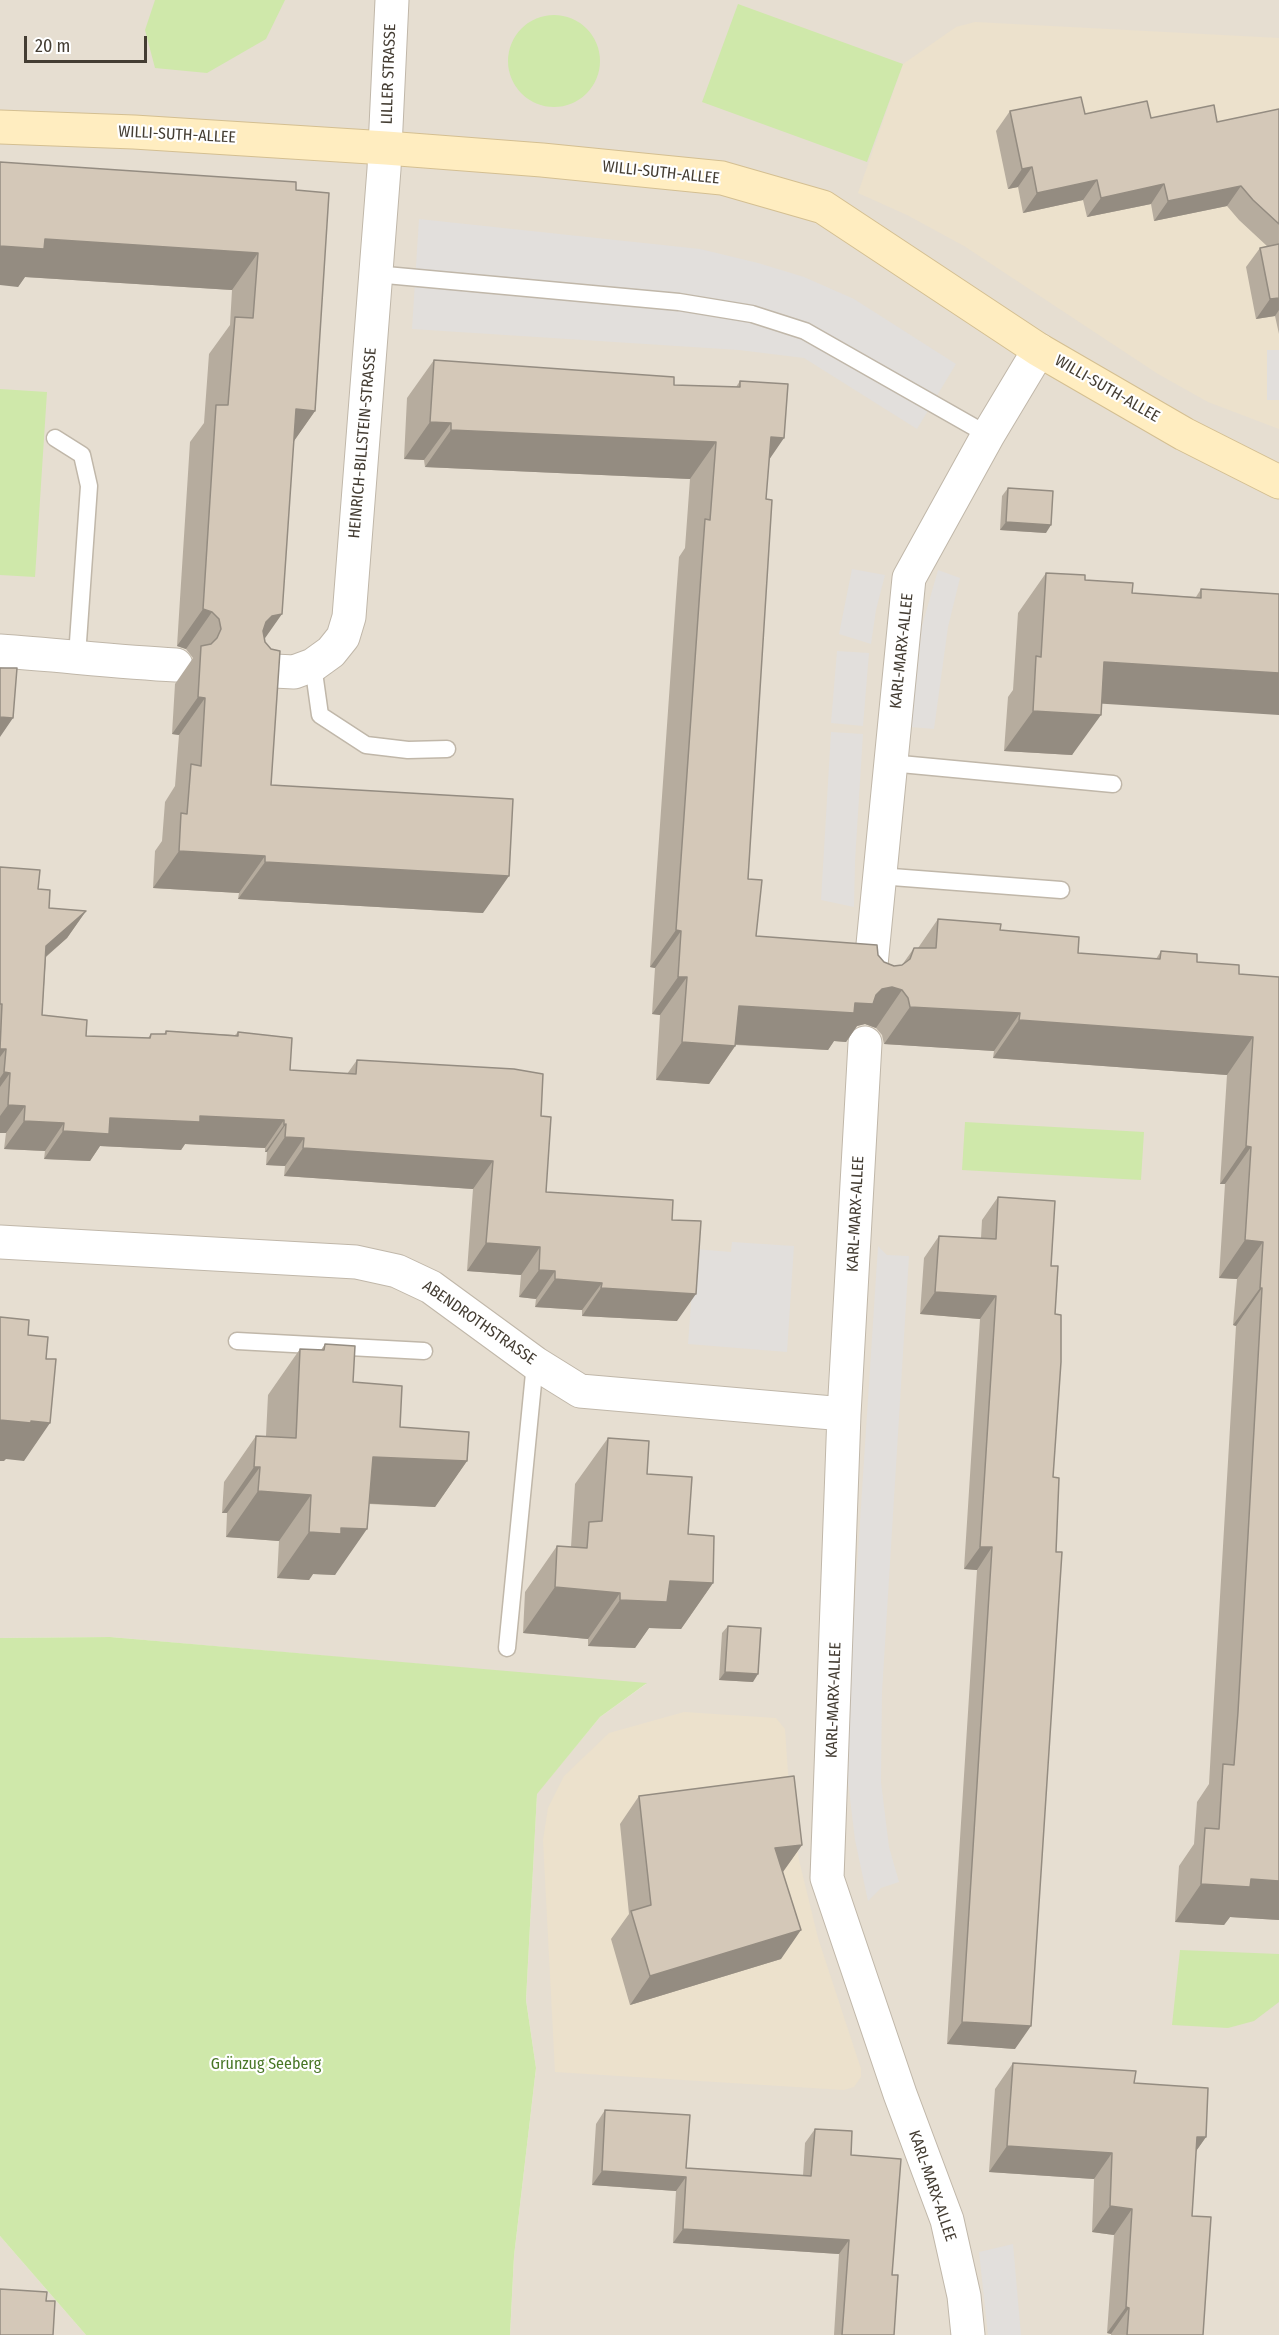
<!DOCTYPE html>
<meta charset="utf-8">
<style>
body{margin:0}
#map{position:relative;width:1279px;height:2335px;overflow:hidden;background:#f2ede3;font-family:"Fira Sans Condensed",sans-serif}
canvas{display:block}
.scale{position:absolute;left:24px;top:36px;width:123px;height:27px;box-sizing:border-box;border:3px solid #443d33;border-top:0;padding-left:8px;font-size:18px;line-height:21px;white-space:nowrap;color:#443d33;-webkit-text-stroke:4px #fff;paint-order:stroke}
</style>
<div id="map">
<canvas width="1279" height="2335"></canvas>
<div class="scale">20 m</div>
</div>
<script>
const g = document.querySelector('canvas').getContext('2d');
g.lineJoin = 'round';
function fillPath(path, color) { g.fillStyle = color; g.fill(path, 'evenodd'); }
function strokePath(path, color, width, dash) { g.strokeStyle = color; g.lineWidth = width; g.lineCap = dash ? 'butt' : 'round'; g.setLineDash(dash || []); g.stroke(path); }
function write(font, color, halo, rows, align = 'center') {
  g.font = font + ' "Fira Sans Condensed",sans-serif'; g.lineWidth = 4.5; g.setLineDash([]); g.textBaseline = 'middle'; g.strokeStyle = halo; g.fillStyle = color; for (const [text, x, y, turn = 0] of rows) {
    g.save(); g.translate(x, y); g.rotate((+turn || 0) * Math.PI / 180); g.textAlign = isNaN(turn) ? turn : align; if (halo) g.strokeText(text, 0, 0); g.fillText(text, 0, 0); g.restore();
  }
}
const residential = new Path2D(`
 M0,0H1279V2335H510L514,2256L536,2068L526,2000L537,1793L600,1717L646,1684L110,1637L0,1638Z
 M0,2236L86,2335H0Z`);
const education = new Path2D(`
 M975,22L1279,38V429L1208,402L1158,374L964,246L907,215L858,193L903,64L956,27Z
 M684,1712L776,1718L785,1729L789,1788L799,1860L818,1938L861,2069V2077L854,2087L844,2090L555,2072L543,1840L548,1808L564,1776L609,1733Z`);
const green = new Path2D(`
 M155,0H285L266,39L207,73L155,68L145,30Z
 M738,4L903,64L867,162L702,102Z
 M508 61a46 46 0 1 1 92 0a46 46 0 1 1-92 0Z
 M0,389L47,392L35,577L0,575Z
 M965,1122L1144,1132L1141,1180L962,1170Z
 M110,1637L647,1683L600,1717L537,1794L526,2000L536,2068L514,2256L510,2335H86L0,2236V1638Z
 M1180,1950L1279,1954V2002L1254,2021L1228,2028L1172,2025Z`);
const parking = new Path2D(`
 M419,219L700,249L758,263L804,277L854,299L956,364L917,429L804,358L739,350L412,329Z
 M1267,350H1279V400H1267Z
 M852,569L885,575L876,610L871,644L839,634Z
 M938,570L960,578L948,627L934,729L911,727L922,626Z
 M837,651L869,653L863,726L831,723Z
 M831,732L863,734L855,861L854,907L821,900Z
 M732,1242L794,1246L787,1352L688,1344L695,1249L731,1252Z
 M878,1246L887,1255L909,1256L882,1692L881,1782L889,1847L899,1882L881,1888L868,1901L855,1840L848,1782L846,1735Z
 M1013,2244L1021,2335H988L979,2252Z`);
const lane = new Path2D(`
 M375,274L679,302L752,314L805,331L988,435
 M55,438L82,455L89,486L77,656
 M313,665L320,715L366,745L408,750L447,749
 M890,763L1113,784
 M879,876L1061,890
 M237,1341L424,1351
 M507,1648L535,1363`);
const street = new Path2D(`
 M0,651C59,655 117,662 176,665
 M255,670L294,672L313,665L331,652L343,637L349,617L384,169L392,0
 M869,985L909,578L988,435L1039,350
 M865,1043L844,1414L827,1878L900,2094L947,2220L964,2296L968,2335
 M0,1242L356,1262L397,1271L431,1287L535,1363L580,1391L844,1414`);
const secondary = new Path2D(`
 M0,127L134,132L386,148L542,160L722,178L823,207L1039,350L1184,434L1279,482`);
const wall = new Path2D(`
 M1279,109V334L1275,316L1256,319L1246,267L1260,248L1267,246L1239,220L1227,206L1154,221L1151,204L1087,217L1083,200L1023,213L1018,187L1008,189L996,131L1010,111L1085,114L1217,122Z
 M0,162L296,190L315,411L294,441L264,639L271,785L483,913L238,899L239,893L153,888L155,851L162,841L165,802L175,786L179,735L172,734L175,684L193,658L186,649L177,646L190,442L204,423L209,354L230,325L232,290L25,277L18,287Z
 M434,360L674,385L736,387L740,381L769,460L766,499L748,879L756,936L878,955L884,962L894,966L902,965L914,948H918L938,919L1000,930L1078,953L1156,959L1161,951L1239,974L1279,977V1920L1230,1917L1224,1925L1175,1922L1179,1866L1194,1844L1197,1802L1209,1784L1211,1749L1236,1326L1233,1325L1237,1279L1219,1278L1225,1184H1220L1227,1075L993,1058L994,1051L884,1044L882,1035L876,1028L865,1024L857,1026L846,1042L834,1041L828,1050L736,1045L709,1084L656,1080L660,1015L652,1014L655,968L650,967L676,597L679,557L685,548L690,479L425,467L424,460L404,459L407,398Z
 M1008,488L1046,533L1000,530L1002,496Z
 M1046,573L1085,580L1132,593L1196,597L1201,589L1279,594L1101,704L1072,755L1004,751L1008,697L1013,690L1018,613Z
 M0,867L38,889L49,908L86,911L67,938L46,957L42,1015L86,1036L148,1038L151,1034H164L166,1031L235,1035L238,1032L290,1070L347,1074L357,1060L541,1116L546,1192L672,1220L677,1321L582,1316V1310L535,1307L536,1299L519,1297L521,1275L467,1271L473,1189L284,1176L285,1166L266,1165L267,1152H265V1148L185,1144L181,1150L100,1146L90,1161L44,1159L45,1151L4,1149L6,1133H0Z
 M998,1197L1051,1266L1015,2049L947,2044L977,1570L964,1569L980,1319L920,1314L924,1258L939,1236L981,1238L982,1220Z
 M325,1344L353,1382L400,1427L467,1461L435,1507L369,1504L335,1575L313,1574L309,1580L277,1578L279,1541L226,1537L227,1513H222L224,1482L256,1436H266L268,1395L300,1349L321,1350Z
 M608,1438L688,1534L713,1583L681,1629L649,1628L635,1648L588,1646V1639L523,1633L525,1592L557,1546L571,1547L575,1484Z
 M728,1626L753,1682L719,1680L722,1633Z
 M639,1796L802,1845L783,1872L781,1959L630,2005L611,1939L629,1914L620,1824Z
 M1013,2063L1134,2083L1206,2137L1196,2151L1192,2216L1203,2335H1111V2334L1107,2333L1114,2235L1092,2232L1094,2179L989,2172L995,2089Z
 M605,2110L686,2168L803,2176L805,2143L815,2129L851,2155L892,2275L894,2335H834L839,2254L673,2243L676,2191L592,2185L596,2124Z`);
const shadedWall = new Path2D(`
 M1032,167L1018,187L1008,189L1022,169Z
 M1097,180L1083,200L1023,213L1037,193Z
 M1164,184L1151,204L1087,217L1101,198Z
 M1241,186L1227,206L1154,221L1168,201Z
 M45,239L258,253L232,290L25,277L18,287L0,285V246Z
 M1279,298V310L1275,316L1256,319L1270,299Z
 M296,409L315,411L289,448Z
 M430,422L451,423L424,460L404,459Z
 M451,430L716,442L690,479L425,467Z
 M771,437L784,438L758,476Z
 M1006,522L1051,525L1046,533L1000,530Z
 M203,609L212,612L186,649L177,646Z
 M282,614L256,651L266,622L272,616Z
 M1104,662L1279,673V715L1076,702Z
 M198,697L205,698L179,735L172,734Z
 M1033,711L1101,715L1072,755L1004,751Z
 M0,717L13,718L0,737Z
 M179,851L265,856L239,893L153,888Z
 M265,862L509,876L483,913L238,899Z
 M86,911L67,938L27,973L46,946Z
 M676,930L681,931L655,968L650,967Z
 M678,977H687L660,1015L652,1014Z
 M892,987L902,990L876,1028L865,1024L857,1026L846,1042L834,1041L828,1050L712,1043L739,1006L855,1003L876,995L882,989Z
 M910,1007L1020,1013L994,1051L884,1044Z
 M1019,1020L1253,1037L1227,1075L993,1058Z
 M682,1042L735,1046L709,1084L656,1080Z
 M0,1049H6L0,1057Z
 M4,1072L10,1073L0,1087V1078Z
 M8,1105L25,1106L6,1133H0V1116Z
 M200,1116L284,1120L265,1148L185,1144L181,1150L100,1146L90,1161L44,1159L63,1131L110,1118Z
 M24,1121L64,1123L45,1151L4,1149Z
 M286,1124L267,1152H265L284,1125Z
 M285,1137L304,1138L285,1166L266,1165Z
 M1246,1146L1251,1147L1225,1184H1220Z
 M303,1148L493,1161L473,1189L284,1176Z
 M1245,1240L1263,1242L1237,1279L1219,1278Z
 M486,1243L540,1247L521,1275L467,1271Z
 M539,1270L555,1271L536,1299L519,1297Z
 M555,1279L602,1283L582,1310L535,1307Z
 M601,1288L696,1294L677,1321L582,1316Z
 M1260,1288H1262L1236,1326L1233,1325Z
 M935,1292L996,1296L980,1319L920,1314Z
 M0,1420L31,1421L50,1423L24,1461L6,1459L4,1461H0Z
 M373,1457L467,1461L435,1507L341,1502Z
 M254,1467H260L227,1513H222Z
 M258,1491L311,1495L279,1541L226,1537Z
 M341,1528L367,1529L335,1575L313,1574L309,1580L277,1578L309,1532Z
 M980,1547H992L977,1570L964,1569Z
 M670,1581L713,1583L681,1629L649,1628L635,1648L588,1646L620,1600Z
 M555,1587L620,1593L588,1639L523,1633Z
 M725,1672L758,1674L753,1682L719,1680Z
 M802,1845L782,1873L775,1848Z
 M1251,1879L1279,1881V1920L1230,1917L1224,1925L1175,1922L1201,1884Z
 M801,1930L781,1959L630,2005L650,1976Z
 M962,2022L1031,2026L1015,2049L947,2044Z
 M1197,2137H1206L1187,2164Z
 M1007,2146L1112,2153L1094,2179L989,2172Z
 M602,2171L686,2177L676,2191L592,2185Z
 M1110,2206L1132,2209L1114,2235L1092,2232Z
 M683,2229L849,2240L839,2254L673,2243Z
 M1126,2307L1129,2308L1111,2334L1107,2333Z`);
const building = new Path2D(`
 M1081,97L1085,114L1147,101L1151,118L1214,105L1217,122L1279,109V224L1253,200L1241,186L1168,201L1164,184L1101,198L1097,180L1037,193L1032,167L1022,169L1010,111Z
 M0,162L296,182V190L329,193L315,411L296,409L282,614L272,616L266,622L263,631L265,642L271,649L280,651L271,785L513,799L509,876L265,862V856L179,851L181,813L187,814L191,764L201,766L205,698L198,697L201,646L211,644L217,638L221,629L219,619L212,612L203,609L216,405H228L235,317L253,318L258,253L45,239L44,249L0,246Z
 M1279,244V298L1270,299L1260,248Z
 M434,360L674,377V385L740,387V381L788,384L784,438L771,437L766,499L772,500L748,879L762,880L756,936L877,945L878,955L884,962L894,966L902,965L910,959L914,948H936L938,919L1001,924L1000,930L1079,937L1078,953L1160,959L1161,951L1197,954V962L1239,965V974L1279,977V1881L1251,1879L1250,1887L1201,1884L1205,1828L1219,1829L1223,1764L1234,1765L1238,1712L1262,1288H1260L1263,1242L1245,1240L1251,1147L1246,1146L1253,1037L1019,1020L1020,1013L910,1007L908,998L902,990L892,987L882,989L876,995L873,1004L855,1003L854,1013L739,1006L735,1046L682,1042L687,977H678L681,931L676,930L702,560L705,519L710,520L716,442L451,430V423L430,422Z
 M1008,488L1053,491L1051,525L1006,522Z
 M1046,573L1085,575V580L1133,583L1132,593L1201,598V589L1279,594V673L1104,662L1101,715L1033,711L1036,656L1041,657Z
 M0,668H17L13,718L0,717Z
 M0,867L40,870L38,889L50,890L49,908L86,911L46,946L42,1015L87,1020L86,1036L150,1038L151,1034H166V1031L238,1036V1032L292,1038L290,1070L356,1074L357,1060L514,1069L543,1074L541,1116L551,1117L546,1192L673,1200L672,1220L701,1221L696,1294L601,1288L602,1283L555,1279V1271L539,1270L540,1247L486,1243L493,1161L303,1148L304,1138L285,1137L286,1124L284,1125V1120L200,1116V1122L110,1118L109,1134L63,1131L64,1123L24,1121L25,1106L8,1105L10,1073L4,1072L6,1049H0L2,1004H0Z
 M998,1197L1055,1201L1051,1266H1058L1055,1314L1061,1315V1362L1053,1477L1059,1478L1056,1552H1062L1031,2026L962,2022L992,1547H980L996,1296L935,1292L939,1236L996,1239Z
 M0,1317L29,1320L28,1335L48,1337L46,1359H56L50,1423L31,1421V1423L0,1420Z
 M325,1344L355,1346L353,1382L402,1386L400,1427L469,1432L467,1461L373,1457L367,1529L341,1528V1534L309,1532L311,1495L258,1491L260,1467H254L256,1436L296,1438L300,1349L324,1350Z
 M608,1438L649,1441L647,1474L692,1477L688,1534L714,1536L713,1583L670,1581L667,1602L620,1600V1593L555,1587L557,1546L587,1548L589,1522L602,1521Z
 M728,1626L761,1628L758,1674L725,1672Z
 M794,1776L802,1845L775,1848L801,1930L650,1976L631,1911L651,1905L639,1796Z
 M1013,2063L1136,2071L1134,2083L1208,2088L1206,2137H1197L1192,2216L1211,2217L1203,2335H1127L1129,2308L1126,2307L1132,2209L1110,2206L1112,2153L1007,2146Z
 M605,2110L690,2115L686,2168L811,2176L815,2129L852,2131L851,2155L901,2159L892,2275H898L894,2335H842L849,2240L683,2229L686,2177L602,2171Z
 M0,2289L47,2292L46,2301H55L53,2335H0Z`);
const streetNames = [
 ["LILLER STRASSE",389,74,-88],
 ["WILLI-SUTH-ALLEE",177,135,3],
 ["WILLI-SUTH-ALLEE",661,173,6],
 ["WILLI-SUTH-ALLEE",1107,389,30],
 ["HEINRICH-BILLSTEIN-STRASSE",363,443,-85],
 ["KARL-MARX-ALLEE",902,651,-84],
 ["KARL-MARX-ALLEE",856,1214,-87],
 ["ABENDROTHSTRASSE",479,1323,35],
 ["KARL-MARX-ALLEE",834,1700,-88],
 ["KARL-MARX-ALLEE",932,2186,71]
];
const parkNames = [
 ["Grünzug Seeberg",266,2065]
];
fillPath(residential, '#e6ded1');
fillPath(education, '#ece1cc');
fillPath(green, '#cfe8aa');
fillPath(parking, '#e2dfdc');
strokePath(lane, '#c0b7a9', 19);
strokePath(street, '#c0b7a9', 35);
strokePath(secondary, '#d4bf91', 35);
strokePath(lane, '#fff', 16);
strokePath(street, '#fff', 33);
strokePath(secondary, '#ffedc0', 33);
fillPath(wall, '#b6ac9e');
fillPath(shadedWall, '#948c81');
fillPath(building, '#d4c8b8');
strokePath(building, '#948c81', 1.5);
write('16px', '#443d33', '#fff', streetNames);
write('16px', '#487626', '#fff', parkNames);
</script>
